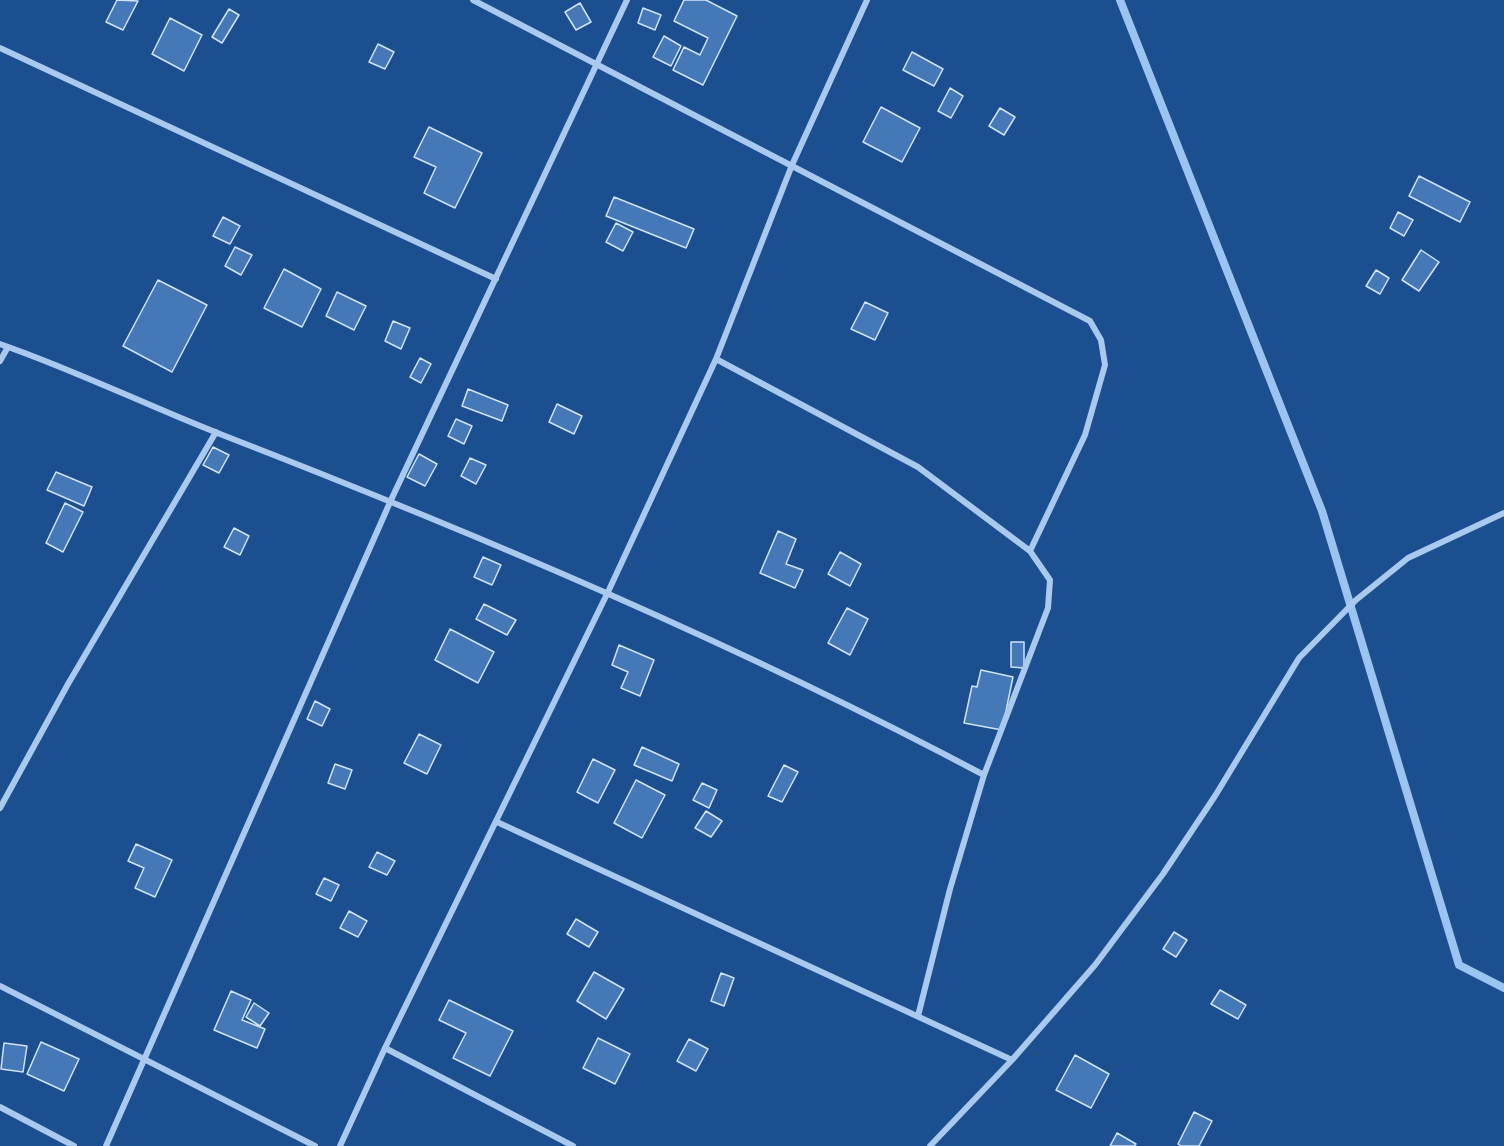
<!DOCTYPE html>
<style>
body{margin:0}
canvas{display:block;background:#1b4f8f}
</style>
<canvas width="1504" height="1146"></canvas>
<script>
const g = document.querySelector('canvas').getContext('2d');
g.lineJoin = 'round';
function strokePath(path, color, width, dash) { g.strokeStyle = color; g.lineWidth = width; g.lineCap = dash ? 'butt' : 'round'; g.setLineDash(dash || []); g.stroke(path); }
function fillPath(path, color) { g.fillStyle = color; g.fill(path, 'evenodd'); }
const stream = new Path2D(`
 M1120,0L1322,511L1459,965L1504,988`);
const building = new Path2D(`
 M117,0L138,1L123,30L106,22Z
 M684,0H706L737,16L703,85L673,70L684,47L700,55L708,38L674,21Z
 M580,3L591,22L576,30L565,12Z
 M643,8L661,15L655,30L638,23Z
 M229,9L239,15L222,43L212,37Z
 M170,18L202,35L184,71L152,54Z
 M664,36L681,46L671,66L653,57Z
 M378,44L394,52L385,69L369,62Z
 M912,52L943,69L934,86L903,70Z
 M950,88L963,96L951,118L938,111Z
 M881,107L920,128L902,162L863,142Z
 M1000,108L1015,117L1004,135L989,126Z
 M429,127L482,153L455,208L424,193L436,167L414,157Z
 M1419,176L1470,202L1460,222L1409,196Z
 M614,197L694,229L686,248L606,216Z
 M1398,212L1413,220L1404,236L1390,228Z
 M223,217L240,226L230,244L213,236Z
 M616,223L633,232L623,251L606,242Z
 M235,247L252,255L241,275L225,266Z
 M1421,250L1439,262L1419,291L1402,280Z
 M284,269L321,289L302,327L264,308Z
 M1376,270L1389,278L1380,294L1366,286Z
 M158,280L207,305L172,372L123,346Z
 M337,292L366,306L354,330L326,316Z
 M865,302L888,313L875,340L851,329Z
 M393,321L410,328L401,349L385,341Z
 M420,358L431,364L421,383L410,377Z
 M468,389L508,405L502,421L462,406Z
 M557,404L582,416L574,434L549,422Z
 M456,419L472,426L464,444L448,436Z
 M213,447L229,455L219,473L203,465Z
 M419,454L437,464L425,486L407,477Z
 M470,458L486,465L476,484L461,476Z
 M56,472L92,487L84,506L47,490Z
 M65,503L83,512L63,552L46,543Z
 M234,528L249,536L240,555L224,547Z
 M778,531L796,539L786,564L803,570L795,588L760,573Z
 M840,552L861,564L850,586L828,574Z
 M483,557L501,565L492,585L474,577Z
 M484,604L516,620L507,635L476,619Z
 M847,608L868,619L850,655L828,643Z
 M450,629L494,652L478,683L435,660Z
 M1011,642H1024V668L1011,667Z
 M619,645L654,660L640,696L621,688L628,672L612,665Z
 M981,670L1013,677L1002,730L964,723L972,686L977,687Z
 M315,701L330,709L322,726L307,719Z
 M419,734L441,745L427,774L404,763Z
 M642,747L679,764L672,781L634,765Z
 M593,759L615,770L598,803L577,792Z
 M335,764L352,770L345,789L328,783Z
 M784,765L798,772L782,802L768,796Z
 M636,780L665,795L642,838L614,823Z
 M702,783L717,790L709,808L693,800Z
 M706,811L722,821L711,837L695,828Z
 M136,844L172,860L155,897L135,888L144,868L128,861Z
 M377,852L395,861L387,875L369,867Z
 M324,878L339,885L331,901L316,894Z
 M349,911L367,921L358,937L340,928Z
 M576,919L598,932L589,947L567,934Z
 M1174,932L1187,940L1176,957L1163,949Z
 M594,972L624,989L606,1019L577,1001Z
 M721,973L734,978L724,1006L711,1001Z
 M1220,990L1246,1005L1238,1019L1211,1004Z
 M231,991L251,1000L242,1020L265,1029L257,1048L214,1030Z
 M449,1000L513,1031L490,1076L453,1058L466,1033L439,1020Z
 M254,1003L269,1013L260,1026L246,1017Z
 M598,1038L630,1054L615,1084L583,1068Z
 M689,1039L708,1049L696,1071L677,1061Z
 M41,1042L79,1059L64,1091L27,1074Z
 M4,1043L27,1046L23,1072L1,1069Z
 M1075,1055L1109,1074L1091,1108L1056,1090Z
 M1194,1112L1212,1121L1199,1146H1181L1178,1144Z
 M1117,1133L1136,1144L1134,1146H1110Z`);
const minor = new Path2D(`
 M473,0L1090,321L1101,340L1105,365L1085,435L1030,551
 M0,48L496,279
 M0,344C75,370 146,405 220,434C480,535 737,644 984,775
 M716,359L918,467L1030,551L1050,580L1048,608L984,775L950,889L918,1016
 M0,361L8,347
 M0,808L68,684L216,432
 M497,822L1012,1060
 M0,986L315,1146
 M385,1048L573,1146
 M0,1107L74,1146
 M106,1146L391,500L627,0
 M340,1146L385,1048L608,592L716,359L792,165L867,0
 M930,1146L1012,1060L1095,965L1163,874L1215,796L1299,658L1356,600L1408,558L1504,513`);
strokePath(stream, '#9cc4f0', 8);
fillPath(building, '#4478b7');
strokePath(building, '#cfe3fa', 1.5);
strokePath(minor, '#a9c9ee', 6);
</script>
